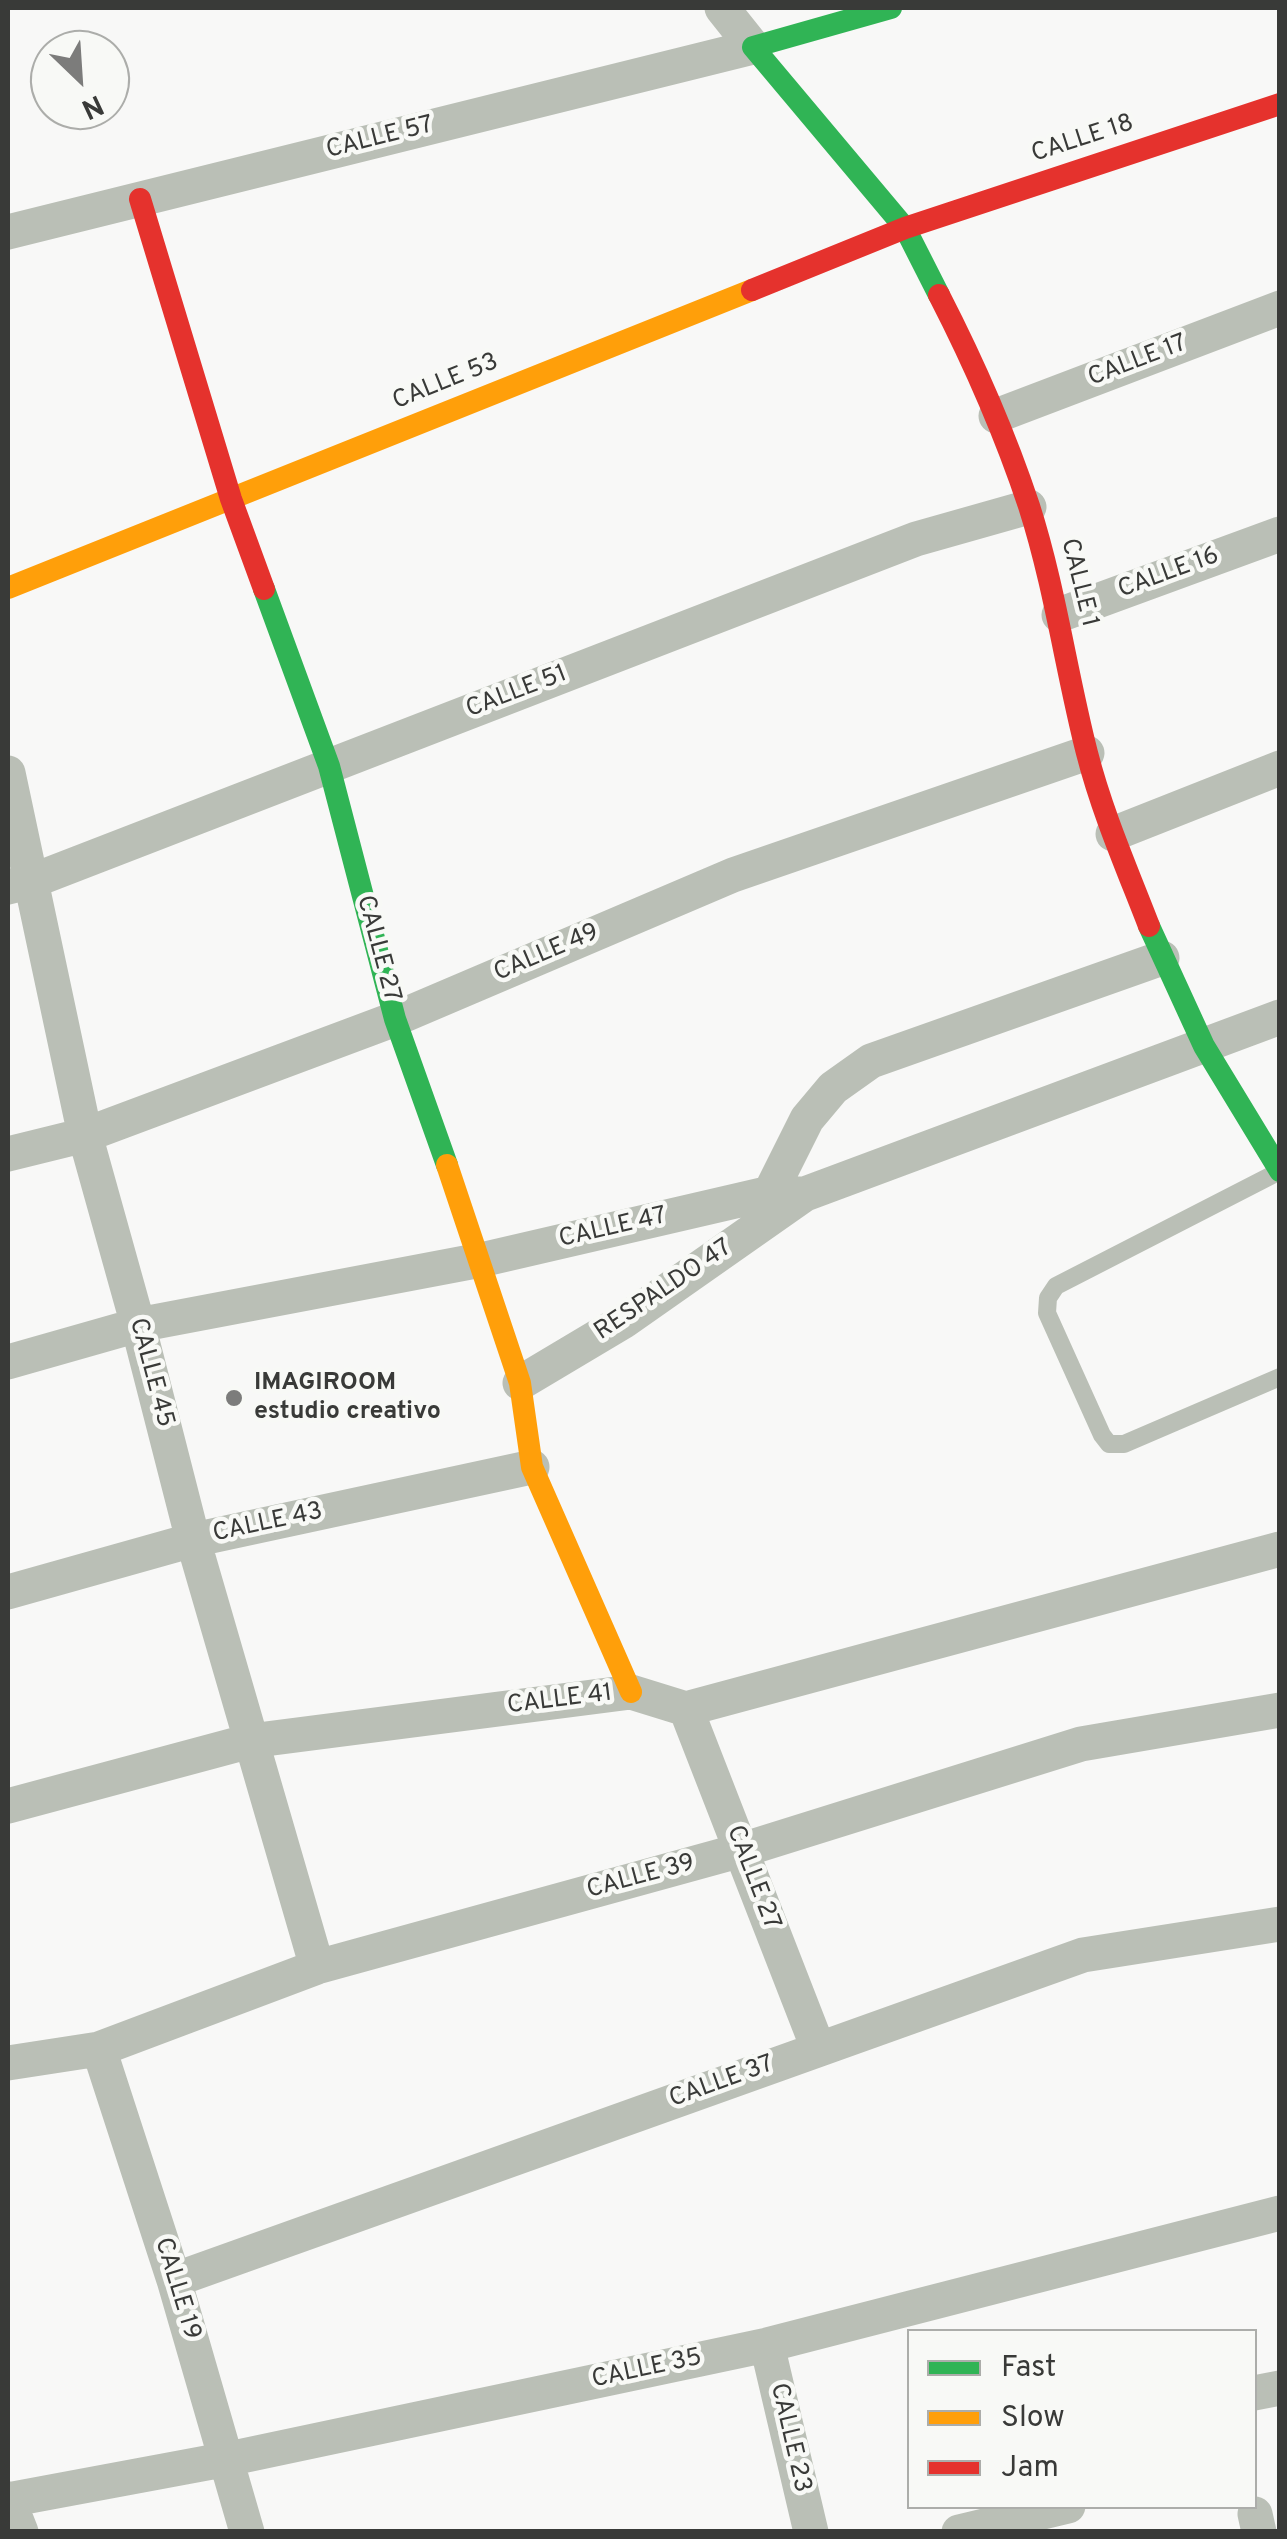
<!DOCTYPE html>
<style>
body{margin:0}
#map{position:relative;width:1287px;height:2539px;overflow:hidden;background:#f8f8f7;font-family:Overpass,sans-serif}
canvas{display:block}
.frame{position:absolute;inset:0;border:10px solid #393a38;pointer-events:none}
.legend{position:absolute;left:907px;top:2329px;width:350px;height:180px;box-sizing:border-box;background:#f8f9f6;border:2px solid #acadaa;margin:0;padding:12px 18px;list-style:none;font-size:30px;color:#393a38}
.legend li{display:flex;align-items:center;gap:20px;height:50px}
.legend b{width:50px;border:2px solid #acadaa}
.north{position:absolute;left:30px;top:30px;width:100px;height:100px;box-sizing:border-box;background:#f8f9f6;border:2px solid #acadaa;border-radius:50%;rotate:155deg;font-size:28px;font-weight:700;line-height:40px;text-align:center;color:#393a38}
.north::after{content:'';display:block;margin:auto;width:35px;height:45px;background:#7c7c7b;clip-path:polygon(50% 0,100% 100%,50% 72%,0 100%)}
</style>
<div id="map">
<canvas width="1287" height="2539"></canvas>
<div class="frame"></div>
<ul class="legend">
<li><b style="height:12px;background:#30b455"></b>Fast</li>
<li><b style="height:12px;background:#ff9f0a"></b>Slow</li>
<li><b style="height:12px;background:#e5322d"></b>Jam</li>
</ul>
<div class="north">N</div>
</div>
<script>
const g = document.querySelector('canvas').getContext('2d');
g.lineJoin = 'round';
function strokePath(path, color, width, dash) { g.strokeStyle = color; g.lineWidth = width; g.lineCap = dash ? 'butt' : 'round'; g.setLineDash(dash || []); g.stroke(path); }
function write(font, color, halo, rows, align = 'center') {
  g.font = font + ' Overpass,sans-serif'; g.lineWidth = 9; g.setLineDash([]); g.textBaseline = 'middle'; g.strokeStyle = halo; g.fillStyle = color; for (const [text, x, y, turn = 0] of rows) {
    g.save(); g.translate(x, y); g.rotate((+turn || 0) * Math.PI / 180); g.textAlign = isNaN(turn) ? turn : align; if (halo) g.strokeText(text, 0, 0); g.fillText(text, 0, 0); g.restore();
  }
}
const lane = new Path2D(`
 M1280,1171L1056,1286L1048,1298L1047,1313L1102,1435L1109,1444H1124L1280,1377`);
const street = new Path2D(`
 M8,232L753,47L722,8
 M996,416L1280,308
 M1059,615L1280,534
 M8,773L85,1135L138,1325L193,1540L317,1967
 M1113,834L1280,768
 M8,887L32,881L916,539L1029,507
 M8,1154L85,1135L395,1019L733,875L1087,753
 M770,1193L807,1119L833,1088L871,1061L1162,958
 M8,1362L138,1325L481,1260L770,1193L805,1194L1280,1017
 M520,1383L624,1321L805,1194
 M8,1592L193,1540L532,1467
 M686,1709L818,2048
 M8,1806L250,1741L631,1692L686,1709L1280,1549
 M99,2049L174,2280L247,2532
 M8,2063L99,2049L317,1967L742,1850L1081,1744L1280,1710
 M174,2280L1083,1955L1280,1924
 M767,2345L811,2532
 M1254,2393L1280,2388
 M8,2499L21,2532
 M8,2500L228,2459L767,2345L1280,2213
 M1255,2514L1259,2532
 M959,2532L1068,2506`);
const fast = new Path2D(`
 M891,8L753,47L905,228L939,295
 M264,589L329,766L395,1019L447,1165
 M1149,926L1204,1046L1280,1171`);
const slow = new Path2D(`
 M8,588L752,290
 M447,1165L520,1383L532,1467L631,1692`);
const jam = new Path2D(`
 M140,199L231,499L264,589
 M752,290L905,228L1280,104
 M939,295C974,363 1005,434 1029,506C1055,587 1066,671 1087,753C1102,812 1127,869 1149,926`);
const markers = [
 [234,1398,10,"#7c7c7b"]
];
const streetNames = [
 ["CALLE 57",380,139,-14],
 ["CALLE 18",1083,140,-18],
 ["CALLE 17",1138,362,-21],
 ["CALLE 53",446,383,-22],
 ["CALLE 16",1169,574,-20],
 ["CALLE 1",1078,583,76],
 ["CALLE 51",517,693,-21],
 ["CALLE 27",377,949,75],
 ["CALLE 49",547,954,-23],
 ["CALLE 47",613,1229,-13],
 ["RESPALDO 47",664,1291,-34],
 ["CALLE 45",150,1373,75],
 ["CALLE 43",268,1524,-12],
 ["CALLE 41",560,1701,-7],
 ["CALLE 39",641,1878,-15],
 ["CALLE 27",752,1878,69],
 ["CALLE 37",722,2083,-20],
 ["CALLE 19",176,2289,73],
 ["CALLE 35",647,2370,-12],
 ["CALLE 23",789,2438,77]
];
const poiNames = [
 ["IMAGIROOM",254,1384],
 ["estudio creativo",254,1413]
];
strokePath(lane, '#babfb6', 18);
strokePath(street, '#babfb6', 35);
strokePath(fast, '#30b455', 22);
strokePath(slow, '#ff9f0a', 22);
strokePath(jam, '#e5322d', 22);
for (const [x, y, r, color] of markers) { const dot = new Path2D(); dot.arc(x, y, r, 0, 2 * Math.PI); g.fillStyle = color; g.fill(dot); strokePath(dot, '#f8f9f6', 4); }
write('25px', '#393a38', '#f8f9f6', streetNames);
write('bold 25px', '#393a38', '#f8f9f6', poiNames, 'left');
</script>
